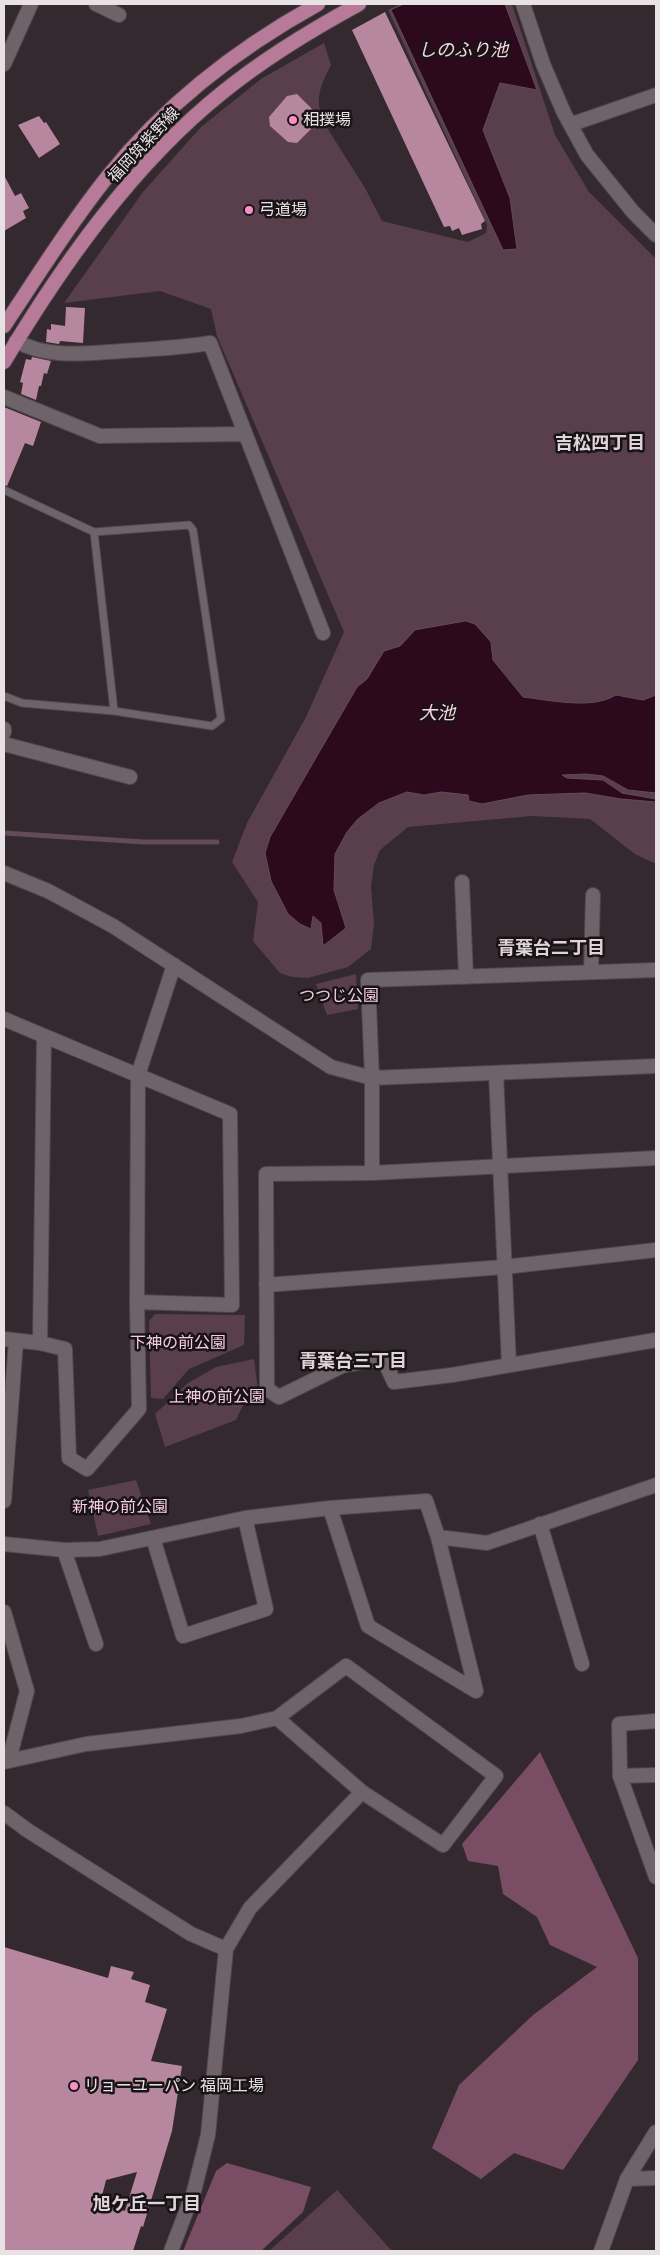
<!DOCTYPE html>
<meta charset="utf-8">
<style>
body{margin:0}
#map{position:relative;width:660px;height:2255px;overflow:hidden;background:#33292e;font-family:Raleway,sans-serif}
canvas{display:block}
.frame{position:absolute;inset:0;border:5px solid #e9e2e5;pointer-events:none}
</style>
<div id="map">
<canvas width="660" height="2255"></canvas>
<div class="frame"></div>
</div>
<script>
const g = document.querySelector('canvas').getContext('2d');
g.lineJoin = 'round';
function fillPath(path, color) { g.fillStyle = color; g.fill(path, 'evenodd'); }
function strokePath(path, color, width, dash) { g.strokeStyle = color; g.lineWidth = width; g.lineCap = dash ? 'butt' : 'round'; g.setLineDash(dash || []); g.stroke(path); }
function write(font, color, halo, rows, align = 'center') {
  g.font = font + ' Raleway,"Noto Sans JP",sans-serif'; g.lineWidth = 5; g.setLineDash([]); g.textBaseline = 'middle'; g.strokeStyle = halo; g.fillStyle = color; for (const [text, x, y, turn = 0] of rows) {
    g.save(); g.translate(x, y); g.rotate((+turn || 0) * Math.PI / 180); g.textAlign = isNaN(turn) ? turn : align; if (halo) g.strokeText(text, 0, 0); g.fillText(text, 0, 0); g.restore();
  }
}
const green = new Path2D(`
 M401,4H512L555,135L589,192L656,259V864L635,854L590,819L532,816L408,827L380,850L374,865L371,886L374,923L371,949L348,967L308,978L292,977L280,973L253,941L258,902L232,862L247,823L306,717L344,632L217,336L211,309L160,291L64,303L143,192L201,127L261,79L324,43L331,65C320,87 314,98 324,123L365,188L382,221L468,242L486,233L487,225L388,10Z
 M356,974L358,1009L327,1015L316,984Z
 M155,1314L245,1315L244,1345L189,1369L163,1399L151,1398L149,1321Z
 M254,1359L258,1390L244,1403L236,1420L165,1447L155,1414L188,1383L216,1367Z
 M136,1480L151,1524L98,1536L88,1490Z
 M337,2190L392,2251H269Z`);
const forest = new Path2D(`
 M540,1752L638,1958V2060L563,2170L514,2153L481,2179L432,2148L459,2085L533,2015L597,1967L550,1945L537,1917L503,1894L498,1866L468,1861L462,1844Z
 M227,2163L311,2187L303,2212L261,2251H183L216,2171Z`);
const water = new Path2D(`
 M404,4H505L537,90L500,83L483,130L510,198L517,249L503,250L391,10Z
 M466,621L475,624L491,642L493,660L523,697C550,700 592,710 616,695L643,700L656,695V793L628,790L603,776L586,774L562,775L567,778L603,780L622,793L656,799V802L621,799L585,793L528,795L482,804L469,801L468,795L441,792L424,795L407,792L379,803L358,819L347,832L335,854L334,890L346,928L323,946L321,923L313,916L311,929L300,924L288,914L271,881L265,853L270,837L357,687L367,679L384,651L400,646L415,630Z`);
const stream = new Path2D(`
 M4,833L144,842H217`);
const building = new Path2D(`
 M385,12L485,221L481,224L482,229L462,235L459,228L452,231L450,226L444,227L352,30Z
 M297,94L318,115L317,123L297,143L288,142L270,126L269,117L287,96Z
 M39,116L44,123L46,122L60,144L39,158L18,125Z
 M4,175L15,196L21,193L29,208L23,211L26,218L4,231Z
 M66,307L85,308L83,343L60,341L59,344L46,342L47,329L51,330V324L65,326Z
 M32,357L51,361L47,374L44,373L41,386H39L36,400L21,394L23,383L20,382L26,359L31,360Z
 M4,407L41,422L33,446L25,443L7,486L4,485Z
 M4,1947L108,1978L111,1966L134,1972L131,1979L150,1985L145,2002L167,2009L151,2061L182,2066L172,2131L143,2227L141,2226L133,2251H4ZM137,2172L125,2211L100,2204L106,2180Z`);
const service = new Path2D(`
 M4,490L94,532L189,525L193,530L221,719L212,726L114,711L22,703L4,696
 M94,532L114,711`);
const minor = new Path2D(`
 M96,4L119,15
 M523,4L543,64L564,113L587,155L633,212L656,235
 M4,64L31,4
 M572,124L656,95
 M16,341C48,359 87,353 122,351C152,349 180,348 210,343L323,633
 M4,397L100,436L245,434
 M4,732V729
 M4,744L130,777
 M462,882L466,977
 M591,972L593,895
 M4,1019L230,1114L232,1305L137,1302
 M496,1073L509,1365
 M656,1158L372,1173L266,1174L267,1389L279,1397L342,1366L383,1358L394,1382L452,1375L656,1340
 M372,1173V1078L368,980L656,970
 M266,1285L504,1267L656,1250
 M4,1339L40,1343L65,1349L69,1458L87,1469L139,1409L137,1302L138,1075L174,965
 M40,1343L44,1036
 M4,1501L16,1341
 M330,1508L368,1626L476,1691L438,1537
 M540,1524L582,1664
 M153,1538L183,1636L266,1609L245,1518
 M4,1544L64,1550L100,1549L245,1518L330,1508L426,1501L438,1537L487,1543L656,1485
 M64,1550L96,1644
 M4,1612L27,1691L9,1760
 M656,1721L619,1724L620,1776L656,1877
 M4,1762L86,1744L241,1726L277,1718L346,1666L496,1776L443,1845L362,1792L277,1718
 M620,1776L656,1775
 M4,1813L27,1830L191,1934L226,1949
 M627,2179L656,2178
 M171,2251L194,2191L208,2135L226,1949L250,1908L362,1792
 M601,2251L627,2179L656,2132`);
const tertiary = new Path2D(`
 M4,873L48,891L113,926L331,1067L372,1078L656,1066`);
const primary = new Path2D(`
 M4,326C38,275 70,224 108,176C165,105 238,48 318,4
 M4,362C62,265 133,164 223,92C265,58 311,30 359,4`);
const markers = [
 [293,120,5,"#fa8fc8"],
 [249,210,5,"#fa8fc8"],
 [74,2086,5,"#fa8fc8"]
];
const poiNames = [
 ["相撲場",303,120],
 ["弓道場",259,210],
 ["リョーユーパン 福岡工場",84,2086]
];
const streetNames = [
 ["福岡筑紫野線",144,145,-47]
];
const parkNames = [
 ["つつじ公園",339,996],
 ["下神の前公園",178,1343],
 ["上神の前公園",217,1397],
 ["新神の前公園",120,1507]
];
const waterNames = [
 ["しのふり池",463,51],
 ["大池",437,714]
];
const neighbourhoodNames = [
 ["吉松四丁目",600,444],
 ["青葉台二丁目",551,949],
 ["青葉台三丁目",353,1362],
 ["旭ケ丘一丁目",147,2205]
];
fillPath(green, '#593f4c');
fillPath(forest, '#794e64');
fillPath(water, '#2d091e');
strokePath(water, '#654a5a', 1);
strokePath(stream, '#654a5a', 5);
fillPath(building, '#b6879e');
strokePath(service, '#51484c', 9);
strokePath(minor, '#51484c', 16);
strokePath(tertiary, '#51484c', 16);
strokePath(primary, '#51484c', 16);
strokePath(service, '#6e6368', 7);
strokePath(minor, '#6e6368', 14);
strokePath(tertiary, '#6e6368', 14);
strokePath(primary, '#b77a99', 14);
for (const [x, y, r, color] of markers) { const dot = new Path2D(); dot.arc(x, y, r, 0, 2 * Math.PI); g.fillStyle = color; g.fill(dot); strokePath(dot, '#181416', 2); }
write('16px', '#e9e2e5', '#181416', poiNames, 'left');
write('16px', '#e9e2e5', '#181416', streetNames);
write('16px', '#f8cce1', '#181416', parkNames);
write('italic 18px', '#fed1e6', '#181416', waterNames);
write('bold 18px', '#e0d3d9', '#181416', neighbourhoodNames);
</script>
